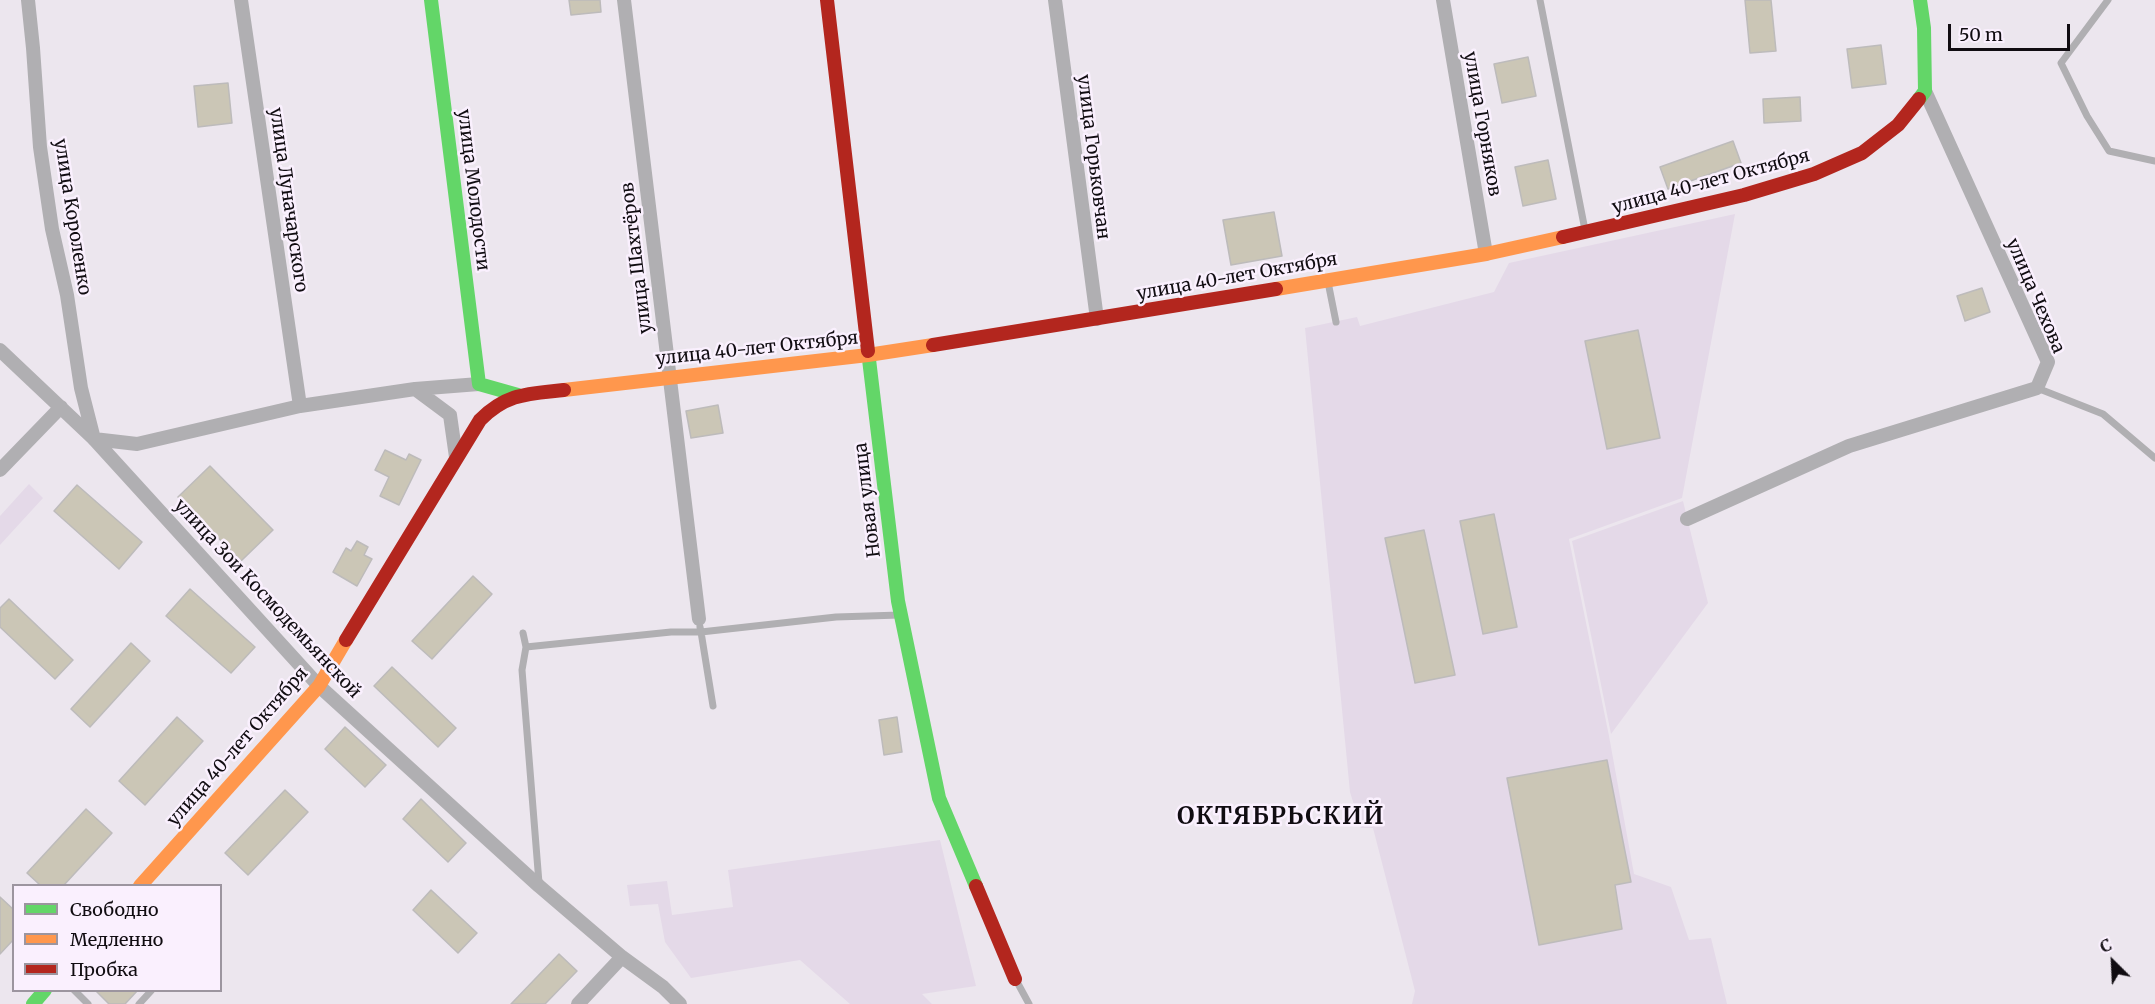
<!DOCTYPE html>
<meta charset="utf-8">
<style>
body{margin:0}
#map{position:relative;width:2155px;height:1004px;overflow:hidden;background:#ece6ee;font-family:Merriweather,serif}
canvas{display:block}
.legend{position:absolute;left:12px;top:884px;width:210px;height:108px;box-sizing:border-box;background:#faf0fe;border:2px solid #9c959f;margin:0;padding:8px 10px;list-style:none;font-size:18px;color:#100c11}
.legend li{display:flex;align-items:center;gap:12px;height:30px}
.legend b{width:30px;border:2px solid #9c959f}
.north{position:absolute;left:2083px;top:932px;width:60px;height:60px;-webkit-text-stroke:4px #faf0fe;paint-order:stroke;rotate:336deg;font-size:16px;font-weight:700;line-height:24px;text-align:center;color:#100c11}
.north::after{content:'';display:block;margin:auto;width:21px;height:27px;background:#100c11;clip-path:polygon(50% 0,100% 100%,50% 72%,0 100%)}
.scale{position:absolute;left:1948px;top:24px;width:122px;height:27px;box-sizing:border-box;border:3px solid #100c11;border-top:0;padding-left:8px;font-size:18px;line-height:21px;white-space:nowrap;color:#100c11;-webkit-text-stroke:4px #faf0fe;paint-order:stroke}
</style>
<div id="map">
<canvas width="2155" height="1004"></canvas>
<ul class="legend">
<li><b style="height:8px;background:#63d668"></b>Свободно</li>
<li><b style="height:8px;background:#ff974d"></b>Медленно</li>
<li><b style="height:8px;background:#b3261e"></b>Пробка</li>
</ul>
<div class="north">С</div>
<div class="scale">50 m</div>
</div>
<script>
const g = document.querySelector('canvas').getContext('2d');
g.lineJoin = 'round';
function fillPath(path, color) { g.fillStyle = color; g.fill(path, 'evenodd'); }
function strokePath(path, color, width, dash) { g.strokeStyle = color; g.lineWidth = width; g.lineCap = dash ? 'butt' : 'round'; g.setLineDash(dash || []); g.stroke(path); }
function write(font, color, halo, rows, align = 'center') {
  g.font = font + ' Merriweather,serif'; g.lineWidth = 5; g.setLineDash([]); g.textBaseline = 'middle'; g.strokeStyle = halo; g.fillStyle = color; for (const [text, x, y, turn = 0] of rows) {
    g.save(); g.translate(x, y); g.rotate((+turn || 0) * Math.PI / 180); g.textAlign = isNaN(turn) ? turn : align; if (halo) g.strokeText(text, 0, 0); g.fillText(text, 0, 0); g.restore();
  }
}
const built = new Path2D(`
 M1735,214L1682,498L1569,539L1609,736L1634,874L1671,887L1689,940L1711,938L1727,1004H1412L1415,991L1373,828H1361L1350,792L1305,328L1357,317L1360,326L1494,292L1509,263Z
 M29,484L43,498L0,545V516Z
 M1683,501L1708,603L1611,734L1572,541Z
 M940,840L976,986L922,994L932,1004H850L800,960L691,978L665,942L658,904L630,906L627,885L667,881L672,915L733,907L728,870Z`);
const building = new Path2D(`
 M569,0H600L601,12L571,15Z
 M1745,0H1771L1776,51L1750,53Z
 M1881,45L1886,84L1852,88L1847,49Z
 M1528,57L1536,96L1502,103L1494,64Z
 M228,83L232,123L198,127L194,86Z
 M1800,97L1801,121L1764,123L1763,99Z
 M1733,141L1741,163L1668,189L1660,167Z
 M1548,160L1556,199L1523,206L1515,167Z
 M1274,212L1282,256L1231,265L1223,220Z
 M1982,288L1990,312L1965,321L1957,296Z
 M1638,330L1660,438L1607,449L1585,341Z
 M718,405L723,433L691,438L686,411Z
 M385,450L406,460L409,454L421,460L399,505L380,496L389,477L375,470Z
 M210,466L273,530L241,561L178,497Z
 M77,485L142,542L119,569L54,511Z
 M1494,514L1517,627L1483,634L1460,521Z
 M1424,530L1455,675L1415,683L1385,538Z
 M357,541L368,547L364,555L372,559L357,586L333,572L346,548L351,551Z
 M473,576L492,594L432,659L412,641Z
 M190,589L255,647L231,673L166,616Z
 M9,599L73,660L55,679L0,627V608Z
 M131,643L150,661L90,727L71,709Z
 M392,667L456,728L438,747L374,686Z
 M177,717L203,741L145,805L119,781Z
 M897,717L902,752L884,755L879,720Z
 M345,727L386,765L365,787L325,749Z
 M1607,760L1631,882L1615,885L1622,929L1539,945L1507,778Z
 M285,790L308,812L248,875L225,853Z
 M421,799L466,843L448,862L403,819Z
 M86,809L112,833L64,885H40L27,873Z
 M431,890L477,933L458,953L413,910Z
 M0,897L14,910V939L0,954Z
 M559,954L577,971L545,1004H511Z
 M95,990H138L125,1004H109Z`);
const lane = new Path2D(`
 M1540,0L1585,230
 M2108,0L2061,63L2087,116L2109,151L2155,161
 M1328,282L1336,322
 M2037,388L2103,414L2155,458
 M700,627L701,632L836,617L900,615
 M523,633L526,647L671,632H701L713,706
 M526,647L522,670L539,883
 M1016,980L1029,1004
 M74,990L88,1004
 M139,1004L151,991`);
const street = new Path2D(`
 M28,0L33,48L40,147L52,229L67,295L81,388L94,439L137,444L300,406L415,389L479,384
 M241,0L300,406
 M624,0L699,619
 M1055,0L1097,319
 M1443,0L1486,254
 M0,350L94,439L319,686L539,886L622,957L663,987L680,1004
 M415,389L450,415L456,457
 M0,470L61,407
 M1687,519L1849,446L2037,388L2048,362L1925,91
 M578,1004L622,957`);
const fast = new Path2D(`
 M431,0L479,384L518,395
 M1919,99L1925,91L1924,28L1920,0
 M868,351L898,601L939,798L976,886
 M33,1004L45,990`);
const slow = new Path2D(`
 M1276,289L1486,254L1563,237
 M564,390L868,355L933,345
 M140,886L319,686L346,640`);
const jam = new Path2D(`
 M827,0L868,351
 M1563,237L1744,195L1814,174L1862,153L1898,125L1919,99
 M933,345L1276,289
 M346,640L480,420C507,393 528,394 564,390
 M976,886L1015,979`);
const streetNames = [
 ["улица Горняков",1482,124,80],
 ["улица Горьковчан",1093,157,83],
 ["улица 40-лет Октября",1711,182,-15],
 ["улица Молодости",473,190,83],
 ["улица Луначарского",288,200,82],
 ["улица Короленко",72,217,81],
 ["улица Шахтёров",637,258,-97],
 ["улица 40-лет Октября",1237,277,-10],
 ["улица Чехова",2035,296,67],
 ["улица 40-лет Октября",757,349,-6],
 ["Новая улица",868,500,-97],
 ["улица Зои Космодемьянской",267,599,47],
 ["улица 40-лет Октября",238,747,-49]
];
const districtNames = [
 ["ОКТЯБРЬСКИЙ",1281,817]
];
fillPath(built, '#e4d9e8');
fillPath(building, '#cbc6b6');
strokePath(building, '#bdbbbb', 1.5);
strokePath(lane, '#b0afb2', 7);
strokePath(street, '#b0afb2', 14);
strokePath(fast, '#63d668', 14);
strokePath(slow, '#ff974d', 14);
strokePath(jam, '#b3261e', 14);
write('18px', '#100c11', '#faf0fe', streetNames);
g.letterSpacing = '1.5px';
write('bold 24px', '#100c11', '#faf0fe', districtNames);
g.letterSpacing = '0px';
</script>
